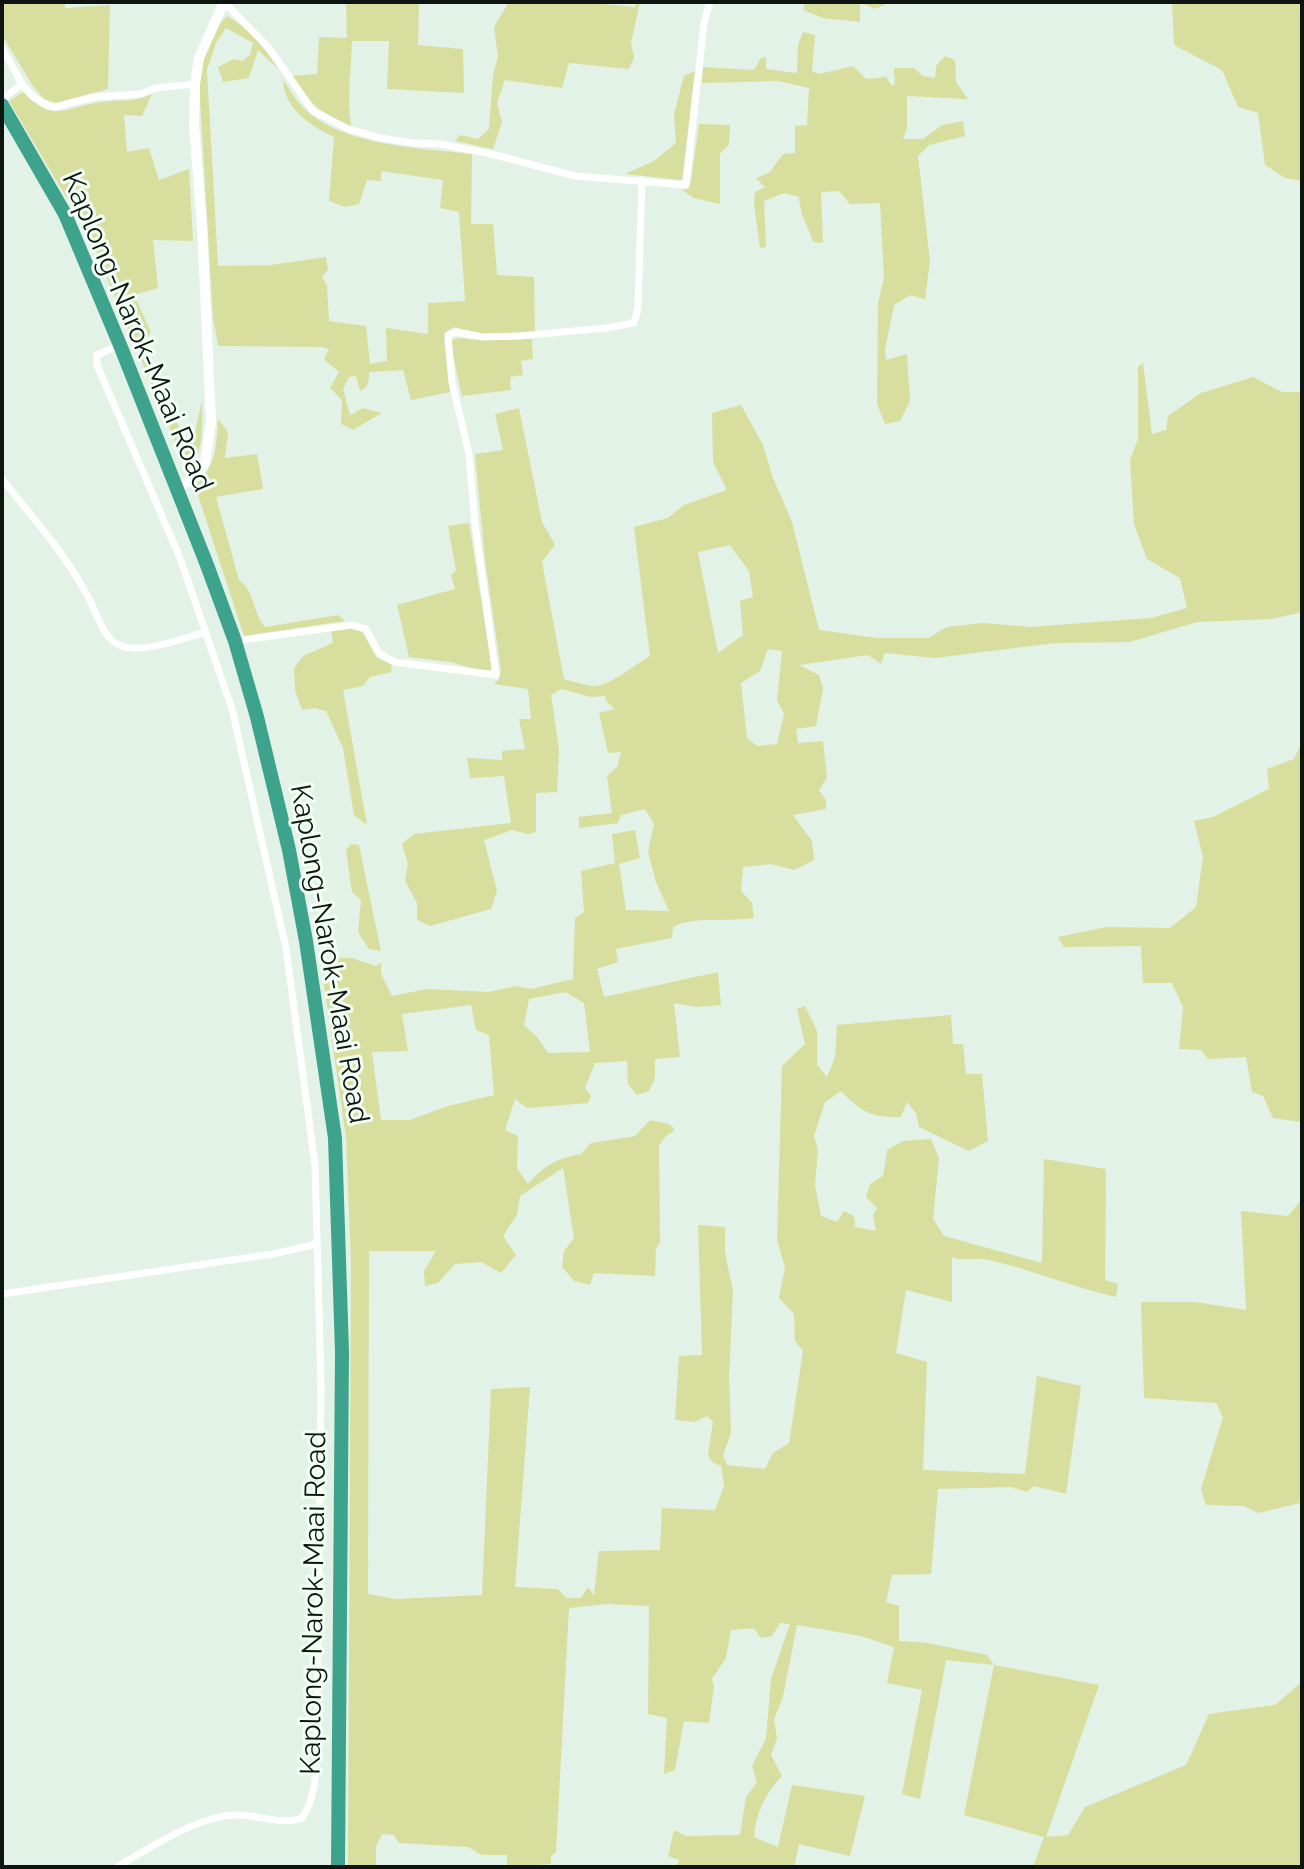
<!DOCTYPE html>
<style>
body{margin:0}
#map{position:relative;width:1304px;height:1869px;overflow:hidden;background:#e2f2e6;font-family:Raleway,sans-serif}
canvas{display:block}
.frame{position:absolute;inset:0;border:4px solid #0e1410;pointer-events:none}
</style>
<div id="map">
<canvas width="1304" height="1869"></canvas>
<div class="frame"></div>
</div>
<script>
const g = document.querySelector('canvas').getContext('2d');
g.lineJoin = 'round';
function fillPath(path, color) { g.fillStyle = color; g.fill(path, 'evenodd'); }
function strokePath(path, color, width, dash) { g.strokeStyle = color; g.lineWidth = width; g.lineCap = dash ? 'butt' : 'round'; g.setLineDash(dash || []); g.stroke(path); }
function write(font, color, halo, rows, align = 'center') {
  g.font = font + ' Raleway,sans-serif'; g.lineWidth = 6; g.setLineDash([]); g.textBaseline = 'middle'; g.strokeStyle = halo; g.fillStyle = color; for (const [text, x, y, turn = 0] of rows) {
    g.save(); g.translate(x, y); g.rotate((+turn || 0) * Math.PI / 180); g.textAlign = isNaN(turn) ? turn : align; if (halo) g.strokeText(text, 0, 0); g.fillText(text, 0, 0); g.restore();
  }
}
const green = new Path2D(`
 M2,2H65V8L110,5L108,89L56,103L44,99L33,86L2,35Z
 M346,2H419L418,45L463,49L464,93L387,89L389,41H352C351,70 347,98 351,126C321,112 309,105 292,76L317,74L319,37L347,38Z
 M509,2H583L635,7L636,2H640L631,43L634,58L629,69L569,63L562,88L505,80L497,103L502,122L493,149L455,141L460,135L478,139L489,129L493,75L498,56L494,27Z
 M805,2H889L875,9L860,2V22L823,18L803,10Z
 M1172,2H1302V181L1285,178L1265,165L1258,113L1238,107L1222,70L1174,45Z
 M227,16C249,28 265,48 278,69L258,50L249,78L223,82L218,67L234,59L242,61L250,55L253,43L226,28L216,43L207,70L218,266L271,265L326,257L328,269L322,277L327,286L329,321L366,326L370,364L387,361L386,328L428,334V303L465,301L459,212L440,208L443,180L381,171V181L367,180L359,204L345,207L329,201L334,137C310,126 284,108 283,80C289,88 294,98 301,105C338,146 420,148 472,154L471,224H493L497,275L534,277L535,332L482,334L454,327L447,331L444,341L450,392L411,400L403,370L369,372C369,382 369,387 360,391L356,376L349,377L343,389L350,415L363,408L382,413L353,430L341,424L342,400L330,388L339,372L324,359L329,349L322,347L218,346L213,318L199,82C204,58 208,34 227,16Z
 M803,32L815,35L812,71L819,74L853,66L866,79L886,77L892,86L895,84L894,68H914L923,76L935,78L936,66L945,56L955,60L956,82L968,99L907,96V128L903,139H923L942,125L963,121L965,136L929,145L918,156L930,261L925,299L910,295L894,305L885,350L886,360L907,354L910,401L900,421L885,424L877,404L878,303L884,278L880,203L850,204L839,191L821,192L823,243L813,242C808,225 800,216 799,197L784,193L764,201L766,247L760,248L754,204L755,192L765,187L756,178L770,172L783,154L795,153V126L807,125L809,88L778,81L702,83L703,67L754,70L761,58L766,57V69L797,73L798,45Z
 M695,71L682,180L625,174L654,161L676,143L674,114L684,76Z
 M23,92C55,125 65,106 103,102C124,99 131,103 152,94L142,116L124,115L127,152L149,148L159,180L189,169L193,241L153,240L158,288L134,295L151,332L144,342L186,444L195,433L202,400C202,426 205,451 188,472L90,237L9,101Z
 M699,124L730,125L729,145L720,153V204L694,198L682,190L688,188L691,181Z
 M459,338L478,340L532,339L533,359L521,361L523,375L510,377L511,390L462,396L451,346L452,340Z
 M1143,363L1152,434L1166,430L1168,416L1201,393L1253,377L1282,392H1302V612L1272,619L1197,622L1130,642L1056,643L935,658L885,653L881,664L868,655L799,665L819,675L823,688L816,726L796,729L798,743L823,741L827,778L819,790L826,800V809L793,815L812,841L814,860L794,870L771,864L743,867L741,891L752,903L754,918C731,922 692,916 673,927L672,938L616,949L618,962L597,969L604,997L718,972L721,1005L697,1007L674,1003L680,1057L655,1059V1078L649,1091L637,1095L628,1084L627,1061L595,1063L585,1088L591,1096L588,1103L527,1108L515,1099L505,1130L518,1136L517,1168L528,1184C543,1166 558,1158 581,1154L591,1143L635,1136L650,1120L669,1124L675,1130L666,1136L659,1145L660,1242L656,1249L655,1276L594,1273L590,1285L574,1281L562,1267L564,1251L574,1238L563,1168L520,1196L517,1215L503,1236L516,1255L501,1273L481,1262L455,1264L438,1283L425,1286L424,1271L436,1251H369L368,1594L395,1599L482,1595L491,1389L530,1387L515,1587L558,1589L566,1598H581L588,1587L594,1595L599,1551L660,1550L662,1508L715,1510L724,1486L721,1466L712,1462L708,1455L713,1422L707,1416L695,1422L675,1420L679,1356L702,1355L698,1225L725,1227V1253L733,1290L729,1377L731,1433L723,1455L727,1465L765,1469L773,1453L789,1443L803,1351L795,1341L794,1314L779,1298L785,1267L777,1240L782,1066L805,1044L797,1009L805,1006L817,1031V1065L827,1077L835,1057L837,1025L951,1015L953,1044H963L966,1074H982L988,1141L969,1151L919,1127L916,1113L907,1102L901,1117C872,1118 861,1112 841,1091L825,1102L814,1136L818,1150L815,1185L821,1216L837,1222L844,1211L854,1216L855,1227L876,1231L873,1215L877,1208L866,1197L870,1184L883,1176L887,1150L903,1141L931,1139L939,1158L933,1219L944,1236L1042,1263L1044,1159L1106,1169L1105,1280L1118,1284L1116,1297C1073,1287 1032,1270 989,1260C976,1257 964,1262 952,1257V1302L906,1290L896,1353L927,1362L923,1470L1025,1474L1037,1376L1081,1386L1066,1494L1034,1486L1027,1492L1011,1487L938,1489L931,1574L892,1575L886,1602L899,1606V1641L928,1643L987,1655L994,1665L1099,1685L1046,1837L1068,1835L1085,1807L1186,1765L1209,1714L1275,1705L1302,1682V1867H1033L1044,1837L964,1815L994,1665L946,1660L920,1799L902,1794L922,1690L887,1683L894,1647L861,1636L797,1625L783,1696L774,1720L777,1738L771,1755L782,1776C765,1794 756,1812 754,1837L778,1847L792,1785L865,1796L850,1856L799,1844L794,1867H677L679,1860L668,1856L674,1830L686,1836L740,1835L746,1797L757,1782L752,1766L766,1739L771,1679L790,1624L780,1623L772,1636L761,1638L754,1628L731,1630L726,1658L712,1679L714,1687L709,1723L684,1721L675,1770L664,1774L667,1718L648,1714L649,1606L607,1604L569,1608L556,1852L551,1856V1864L507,1867V1855H482L468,1847L399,1843L394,1835L382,1834L376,1846V1867H348L351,1263L346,1138L323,978H337L338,958H352L376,966L381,963V974L392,996L427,989L488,992L516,986L531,989L573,979L575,918L584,912L581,871L615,863L612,834L635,830L640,858L619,864L626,910L669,911L656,882L648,852L654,824L645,809L621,815L618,823L579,828V817L612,813L607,776L617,767L621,752L608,753L599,713L615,709L606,701L605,696L591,697L562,689L551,695L559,749L557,792L536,793V832L528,834L512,830L484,840L497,891L491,909L430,926L417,920V903L405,881L408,864L402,844L414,834L511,823L504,776L470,778L467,758L502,760V751L525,749L519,719H531L528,689L494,684L499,679L501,671L485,560L475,454L503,450L495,414L519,408L542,522L555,545L542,562L564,679C572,681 586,686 595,686C613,684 634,665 650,656L634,527L668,518L684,505L727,490L713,462L712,413L741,405L763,445L773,478L792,522L819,630L877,638H928L947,627L983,623L1030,627L1151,618L1187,608L1180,578L1147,559L1134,524L1130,460L1138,439V367ZM730,545L749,571L753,597L740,601L743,635L718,653L698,552ZM768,649L782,651L777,700L784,714L777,744L757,746L747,738L741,683L760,671ZM566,992L584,1003L590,1052L548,1053L537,1037L524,1025L529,999ZM471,1005L476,1030L489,1035L494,1095L448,1106L410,1120H381L372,1052L408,1051L402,1014Z
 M218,419L228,432L225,458L257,454L263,489L216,497L239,580C254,590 253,613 265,627L338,615L345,621L244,636L195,486C217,465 216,447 218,419Z
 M469,523L492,669L487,672L450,662L409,657L397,605L455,589L451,575L456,571L448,526Z
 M351,628L362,632L377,658L392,665L391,672L370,677L363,686L343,690L367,825L354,815L343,748L326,711L314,708L302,710L295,690L294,668L303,656L333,643L331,631Z
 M1302,742V1126L1301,1122L1273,1118L1263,1096L1252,1092L1246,1057L1208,1059L1201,1050L1179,1049L1183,1007L1172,983H1143L1141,946L1064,947L1058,937L1107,927L1170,928L1196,907L1203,857L1194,821L1213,817L1269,789L1267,769L1294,759Z
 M351,844L359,845L381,951L369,949L358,932L361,900L352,892L346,850Z
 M1302,1199V1507L1300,1503L1258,1513L1244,1506L1206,1505L1201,1489L1223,1417L1216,1403L1144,1398L1141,1302H1195L1246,1310L1241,1211L1288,1216Z`);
const street = new Path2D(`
 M224,2L269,48L313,111L348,129L381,138L413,143L440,144L491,154L575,176L686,185L704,23L710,2
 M2,48L22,84L32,96L48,106L55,107L94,97L141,94L155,88L195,84
 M2,99L22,84
 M2,479C31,516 65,553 87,595C97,611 101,638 121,646C142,654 184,638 206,632
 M235,641L351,625L366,629L379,653L395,662L496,675L475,524L469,454L452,382L448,335L456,332L483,337L519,336L606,328L634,323L638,308L642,180
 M2,1294L273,1254L317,1244
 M117,1867C149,1848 198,1816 235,1815C258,1814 280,1826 302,1818C318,1796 316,1759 317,1732L321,1384L315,1165L286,948L232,709L180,558L97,365V355L120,345`);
const secondary = new Path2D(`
 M176,489L195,477L205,463L211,422L202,227L194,125L195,84L199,58L224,2`);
const highway = new Path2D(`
 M2,105L65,214L120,345L207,565L235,641L257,717L289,850L306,941L335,1138L342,1352L338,1867`);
const streetNames = [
 ["Kaplong-Narok-Maai Road",137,332,67],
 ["Kaplong-Narok-Maai Road",329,954,80],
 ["Kaplong-Narok-Maai Road",314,1603,-89]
];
fillPath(green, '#d8de9e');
strokePath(street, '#fff', 7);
strokePath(secondary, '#fff', 10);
strokePath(highway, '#3ea38c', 14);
write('28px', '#0e1410', '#f1fff5', streetNames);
</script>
